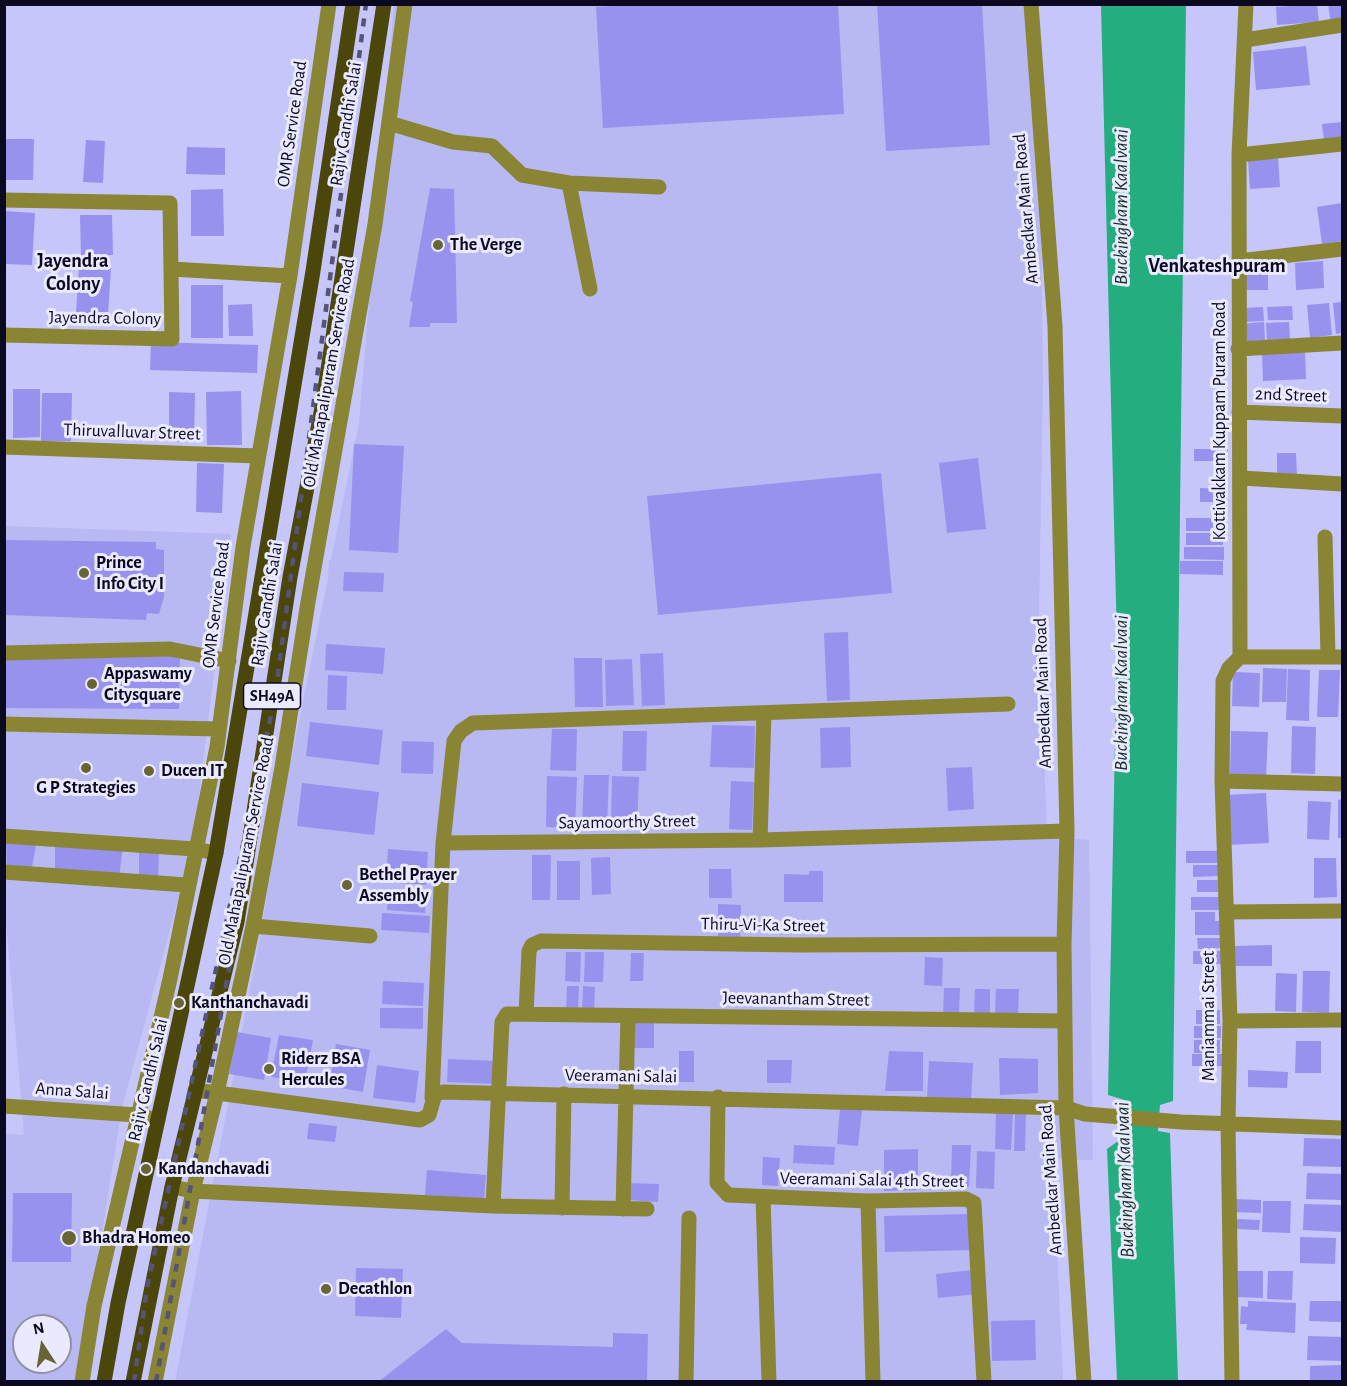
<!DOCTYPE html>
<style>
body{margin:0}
#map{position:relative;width:1347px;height:1386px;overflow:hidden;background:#c6c6fb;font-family:"Alegreya Sans",sans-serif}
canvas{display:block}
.frame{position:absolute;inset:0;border:6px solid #0b0920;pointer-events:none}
.north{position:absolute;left:12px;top:1314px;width:60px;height:60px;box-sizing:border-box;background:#eaeaff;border:2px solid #9190a6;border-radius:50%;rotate:348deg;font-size:16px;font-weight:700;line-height:24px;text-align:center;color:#0b0920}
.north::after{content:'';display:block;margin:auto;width:21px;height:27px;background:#696532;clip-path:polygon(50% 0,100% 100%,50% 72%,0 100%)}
</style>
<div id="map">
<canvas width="1347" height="1386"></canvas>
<div class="frame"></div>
<div class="north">N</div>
</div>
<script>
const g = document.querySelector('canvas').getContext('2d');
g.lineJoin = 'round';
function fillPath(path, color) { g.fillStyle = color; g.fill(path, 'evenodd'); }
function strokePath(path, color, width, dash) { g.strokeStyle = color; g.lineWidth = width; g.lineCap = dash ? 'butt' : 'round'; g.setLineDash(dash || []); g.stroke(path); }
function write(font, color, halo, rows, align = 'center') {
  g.font = font + ' "Alegreya Sans",sans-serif'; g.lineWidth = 6; g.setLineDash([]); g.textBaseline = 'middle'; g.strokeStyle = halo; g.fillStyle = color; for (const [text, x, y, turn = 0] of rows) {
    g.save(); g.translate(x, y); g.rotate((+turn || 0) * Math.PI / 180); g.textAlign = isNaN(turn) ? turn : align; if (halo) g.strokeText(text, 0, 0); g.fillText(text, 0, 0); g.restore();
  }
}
const built = new Path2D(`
 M394,5H1038L1043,380L1039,616L1047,836L1089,840L1093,1160L1053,1159L1063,1381L175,1382L262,926L279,821L328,578L329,560H331L359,423Z
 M5,526L231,534L193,844L122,1108L78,1381H5L4,1134L24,1135L4,896ZM24,1326H60V1362H24Z`);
const water = new Path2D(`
 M1101,5H1186L1173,1101L1160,1105L1158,1131L1170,1133L1178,1381H1117L1107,1149L1128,1134L1131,1102L1108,1095L1117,641Z`);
const building = new Path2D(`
 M640,4H838L844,114L603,128L596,7Z
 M877,4H982L990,145L886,151Z
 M1317,4L1319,22L1277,25L1276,7Z
 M1328,4H1342V23L1331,24Z
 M1306,46L1310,85L1256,90L1253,52Z
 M1342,122V139L1324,141L1322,124Z
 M4,139H34L33,180H4Z
 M86,140L105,141L103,183L83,182Z
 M187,147L225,148V175L186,174Z
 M1278,158L1280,187L1250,189L1248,160Z
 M430,188L454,189L457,323H430V327H409L413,302L410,301Z
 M223,189L224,236H191V190Z
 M1342,203V241L1322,244L1317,207Z
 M4,211L35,213L32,265L4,264Z
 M80,215H112L113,255L81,256Z
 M1323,261L1324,288L1296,290L1295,263Z
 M79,267L111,268L108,315L76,313Z
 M1268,267V290H1245L1244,268Z
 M191,285H223V338H191Z
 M1342,302V333L1336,334L1333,303Z
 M1329,303L1332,335L1310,338L1307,305Z
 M252,304L253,336H229L228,305Z
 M1292,306L1293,320H1268L1267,307Z
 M1263,307L1264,321L1242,322L1241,308Z
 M1264,322L1265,340L1241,342L1240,324Z
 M1289,322L1290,339L1267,340L1266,323Z
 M151,342L258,345L257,373L150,370Z
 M1305,351L1306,379L1263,381L1262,353Z
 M13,389H40V437L13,438Z
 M241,391L242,445H207L206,392Z
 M169,392L195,393L194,442H169Z
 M42,393H72L71,441H41Z
 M354,444L404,446L398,553L349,550Z
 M1194,449H1228V461H1194Z
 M1277,453H1296L1297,475H1277Z
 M978,458L986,529L947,533L939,463Z
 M197,463L224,464L222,513L196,512Z
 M881,473L892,593L658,615L647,496Z
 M1200,488L1228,489L1227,502H1200Z
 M1186,518H1223V531H1186Z
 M1186,533H1223V545H1186Z
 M4,540L156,542V549L164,550V597L159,614L147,613L146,620L4,615Z
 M1184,547H1224V560L1184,559Z
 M1180,561H1223V575L1180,574Z
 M344,572L384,573L383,592L343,591Z
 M848,632L850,700L827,701L824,633Z
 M326,644L385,648L383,674L325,670Z
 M663,653L665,705L642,706L640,654Z
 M180,656L179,709L4,708V660Z
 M574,658H602L603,707H575Z
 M632,659L634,705L606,706L605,660Z
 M1263,668L1287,669L1286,702H1262Z
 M1288,669L1310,670L1309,721L1286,720Z
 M1319,670H1340L1338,717H1317Z
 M1233,672L1260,673L1259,707L1232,706Z
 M328,675L347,676L346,710H327Z
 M310,722L383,730L379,765L306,756Z
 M712,725L755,726L754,768L710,767Z
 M1292,726L1316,727L1315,774L1291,773Z
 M850,727L851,767L821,768L820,728Z
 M552,729H577L576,771L550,770Z
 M623,731H647L646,771H622Z
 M1231,731L1268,732L1266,777L1230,776Z
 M402,741L434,742L433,774L401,773Z
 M972,767L974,809L948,811L946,768Z
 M584,775H609L607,826H582Z
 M547,776L577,777L575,828L546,827Z
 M612,776L639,777L637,824H611Z
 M731,781L754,782L752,830L729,829Z
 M302,783L379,792L374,835L297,826Z
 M1266,793L1269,843L1227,845L1224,795Z
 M1342,799V838H1338V800Z
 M1308,801L1331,802L1329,840L1307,839Z
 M6,839L37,840L31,872L7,870Z
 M55,845L123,847L119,877L55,872Z
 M139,849L159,850L158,879L139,878Z
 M388,849L428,852L426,885L386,882Z
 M1186,851H1219V863H1186Z
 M532,855H551L550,900H532Z
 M610,857L611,894L592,895L591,858Z
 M1314,858H1336L1337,897L1314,898Z
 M557,861H580V900H557Z
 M1193,865H1220V876L1193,877Z
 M709,869H731L732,898H709Z
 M809,871H823V902H784V874L809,875Z
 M1197,880H1220V892H1197Z
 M388,893L426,895L425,913L387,910Z
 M1191,897H1221V910H1191Z
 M718,904L741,905L740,937L718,936Z
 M1195,912H1215V921H1223V935H1195Z
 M382,913L430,916L429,933L381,930Z
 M1197,938H1222V948L1198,949Z
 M1272,945V966H1233V946Z
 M1193,951H1222V964H1193Z
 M566,952H581L580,982L565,981Z
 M585,952H604L603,982H584Z
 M631,953H644L643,981H630Z
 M925,957L943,958L942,986L924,985Z
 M1303,971H1330L1329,1013L1302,1012Z
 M1276,973L1297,974L1296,1012L1275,1011Z
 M383,981L424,983L423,1006L382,1004Z
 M567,986H579L578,1011H566Z
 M583,986L595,987L594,1012H582Z
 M944,988H960L959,1015H943Z
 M975,989H990V1016L974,1015Z
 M996,989H1019L1018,1016L995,1015Z
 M380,1008H423V1029L380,1028Z
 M1196,1010H1220V1024H1196Z
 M632,1022H654V1048H631Z
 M1194,1026H1221V1038H1194Z
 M237,1032L271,1038L264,1080L229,1074Z
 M279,1035L313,1040L305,1082L271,1077Z
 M1194,1040H1220V1053H1194Z
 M1296,1041H1321V1073H1295Z
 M336,1044L370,1050L363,1092L329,1086Z
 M679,1051H694V1082H679Z
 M889,1051L923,1052V1091H885Z
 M1192,1054H1224L1223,1066H1192Z
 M999,1058L1038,1059V1093L1000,1095Z
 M448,1059L495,1061L494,1084L447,1082Z
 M767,1060H792L791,1083H767Z
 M929,1061L973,1063L971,1100L927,1099Z
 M377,1065L419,1071L415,1103L373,1098Z
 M1248,1070L1288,1072L1287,1088L1248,1087Z
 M840,1108L862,1110L858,1146L837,1144Z
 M996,1113L1013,1114L1011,1150L995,1149Z
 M1015,1114H1026L1025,1151H1014Z
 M309,1123L337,1126L335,1142L307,1139Z
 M1304,1138L1342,1139V1167L1303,1166Z
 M794,1145L835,1147L834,1165L793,1163Z
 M952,1145H971L969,1187L953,1186L951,1182Z
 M918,1149V1190L884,1191V1150Z
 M977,1151L995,1152L994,1189L976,1188Z
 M763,1157L780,1158L778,1186L762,1185Z
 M427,1170L486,1175L484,1199L425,1195Z
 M1307,1173L1342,1174V1200L1306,1199Z
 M629,1183L659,1184L658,1202L628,1200Z
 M13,1193H72L71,1262H12Z
 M1232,1199L1261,1200V1213L1232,1212Z
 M1263,1201H1291L1290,1233L1262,1232Z
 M1304,1204L1342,1205V1232L1303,1230Z
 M973,1214L974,1250L885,1252L884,1216Z
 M1236,1219L1260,1220L1259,1230L1236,1229Z
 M1300,1237L1336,1238L1335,1264L1300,1263Z
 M356,1268L403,1269L401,1318L355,1316Z
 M973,1270L976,1294L938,1298L936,1274Z
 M1238,1271H1263V1298L1237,1297Z
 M1268,1271H1293L1292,1300L1267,1299Z
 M1248,1301L1296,1303L1295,1333L1246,1330L1247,1324H1240L1241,1306L1248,1307Z
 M1310,1301H1342V1322L1309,1321Z
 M1035,1320L1036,1360L992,1361L991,1321Z
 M446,1329L462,1343L613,1347V1333L648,1334L647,1382H378Z
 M1308,1336L1342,1337V1361L1307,1360Z
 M1342,1365V1382H1310V1366Z`);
const minor = new Path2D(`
 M1031,4L1055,326L1067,831L1064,944L1066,1108L1084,1382
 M1245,40L1342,25
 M389,123L453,142L492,146L522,175L569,183L659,187
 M1239,155L1342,144
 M569,183L590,289
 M4,200L170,203L172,339L4,335
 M1239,261L1342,249
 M171,269L290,276
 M1238,349L1342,343
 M1239,412L1342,416
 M4,447L258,456
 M1241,478L1342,484
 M1325,537L1328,656
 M4,653L170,649L229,661
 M1240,657L1239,155L1246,4
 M1240,657H1342
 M4,724L218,729
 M1222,781L1342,784
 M4,836L195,849L216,853
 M760,840L764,713
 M443,843L454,741L461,731L473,723L1008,704
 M4,872L187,885
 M1228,912L1342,911
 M253,926L370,936
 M526,1014L529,951L532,945L541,941L798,945L1064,944
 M1230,1021L1342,1020
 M195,1090L420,1120L429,1115L435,1094L443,1092L1066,1108L1085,1114L1181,1122L1342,1128
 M718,1097L717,1183L728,1195L868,1201L966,1199L974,1203L984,1382
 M432,1098L443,843L760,840L1067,831
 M4,1106L137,1115L158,1120
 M172,1187L193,1191L493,1206L647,1209
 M763,1197L769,1382
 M868,1201L873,1382
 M493,1206L502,1022L507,1014L1065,1021
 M562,1208L564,1094
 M623,1209L628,1016
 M82,1382L94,1306L170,979L217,747L243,547L290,276L329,4
 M155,1382L193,1191L217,1093L253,926L282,767L308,602L375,224L405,4
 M686,1382L689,1218
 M1232,1382L1228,1124L1230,1021L1222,781L1223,681L1229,668L1240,657`);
const major = new Path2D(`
 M104,1382L118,1303L216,853L313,271L353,4
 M133,1382L172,1187L237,922L290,577L323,402L384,4`);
const rail = new Path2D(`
 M134,1382L147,1288L275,697L366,4
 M156,1382L250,850`);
const markers = [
 [438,245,6,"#696532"],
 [84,573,6,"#696532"],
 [92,684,6,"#696532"],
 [86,768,6,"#696532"],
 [149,771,6,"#696532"],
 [347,885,6,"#696532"],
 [179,1003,6,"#696532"],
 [269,1069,6,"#696532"],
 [146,1169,6,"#696532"],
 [69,1238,8,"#696532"],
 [326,1289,6,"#696532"]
];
const shields = [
 [272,696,57]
];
const shieldNames = [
 ["SH49A",272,696]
];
const streetNames = [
 ["OMR Service Road",292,124,-82],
 ["Rajiv Gandhi Salai",346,124,-81],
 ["Ambedkar Main Road",1026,209,-95],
 ["Jayendra Colony",105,318,1],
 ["Old Mahapalipuram Service Road",329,373,-80],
 ["2nd Street",1291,395,2],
 ["Kottivakkam Kuppam Puram Road",1220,421,-90],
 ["Thiruvalluvar Street",132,432,2],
 ["Rajiv Gandhi Salai",267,604,-81],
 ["OMR Service Road",216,605,-83],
 ["Ambedkar Main Road",1043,693,-92],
 ["Sayamoorthy Street",627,822,-1],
 ["Old Mahapalipuram Service Road",246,851,-79],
 ["Thiru-Vi-Ka Street",763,925,1],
 ["Jeevanantham Street",796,999,1],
 ["Maniammai Street",1209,1016,-90],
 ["Veeramani Salai",621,1076,1],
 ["Rajiv Gandhi Salai",148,1080,-77],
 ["Anna Salai",72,1091,4],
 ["Veeramani Salai 4th Street",872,1180,1],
 ["Ambedkar Main Road",1051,1180,-94]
];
const poiNames = [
 ["The Verge",450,245],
 ["Prince",96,563],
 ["Info City I",96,584],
 ["Appaswamy",104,674],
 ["Citysquare",104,695],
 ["Ducen IT",161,771],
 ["G P Strategies",86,788,"center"],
 ["Bethel Prayer",359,875],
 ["Assembly",359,896],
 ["Kanthanchavadi",191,1003],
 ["Riderz BSA",281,1059],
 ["Hercules",281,1080],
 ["Kandanchavadi",158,1169],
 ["Bhadra Homeo",82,1238],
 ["Decathlon",338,1289]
];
const waterNames = [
 ["Buckingham Kaalvaai",1121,207,-90],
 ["Buckingham Kaalvaai",1121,693,-90],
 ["Buckingham Kaalvaai",1125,1180,-92]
];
const neighbourhoodNames = [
 ["Jayendra",73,261],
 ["Colony",73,284],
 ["Venkateshpuram",1217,266]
];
fillPath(built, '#b8b8f2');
fillPath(water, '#24ad7f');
fillPath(building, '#9792ed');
strokePath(minor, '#8a8435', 15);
strokePath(major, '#4b470b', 15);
strokePath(rail, '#555477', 4.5, [8, 8]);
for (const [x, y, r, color] of markers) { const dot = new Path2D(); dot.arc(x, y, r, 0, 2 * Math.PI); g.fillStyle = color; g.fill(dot); strokePath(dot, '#eaeaff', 2); }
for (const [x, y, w] of shields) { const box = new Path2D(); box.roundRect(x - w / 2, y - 13, w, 26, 4.5); g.fillStyle = '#eaeaff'; g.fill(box); strokePath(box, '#0b0920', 1.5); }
write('bold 16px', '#0b0920', null, shieldNames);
write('18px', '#0b0920', '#eaeaff', streetNames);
write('bold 18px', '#0b0920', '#eaeaff', poiNames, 'left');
write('italic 20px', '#173126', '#eaeaff', waterNames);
write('bold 20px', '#0b0920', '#eaeaff', neighbourhoodNames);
</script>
